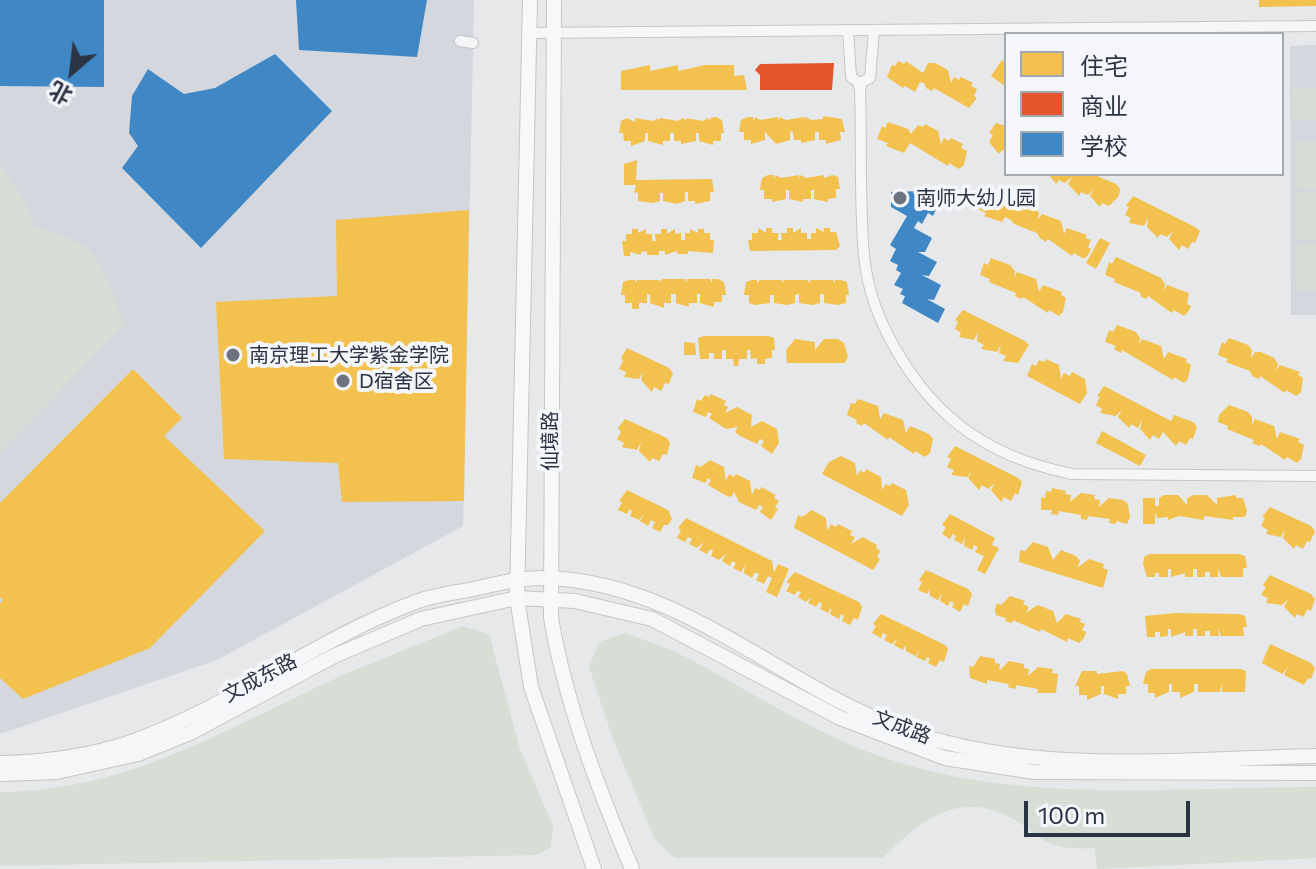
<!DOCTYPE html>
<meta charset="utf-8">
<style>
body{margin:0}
#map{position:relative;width:1316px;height:869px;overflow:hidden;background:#e6e8ea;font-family:Commissioner,"Noto Sans SC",sans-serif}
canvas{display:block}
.legend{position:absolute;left:1004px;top:32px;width:280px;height:144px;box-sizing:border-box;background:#f4f6f9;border:2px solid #a4a8b1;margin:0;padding:10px 14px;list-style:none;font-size:24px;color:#2b3445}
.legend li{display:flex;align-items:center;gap:16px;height:40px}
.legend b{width:40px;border:2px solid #a4a8b1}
.north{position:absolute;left:32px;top:32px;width:80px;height:80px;-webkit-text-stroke:6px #f4f6f9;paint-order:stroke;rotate:208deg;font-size:22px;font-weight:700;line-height:32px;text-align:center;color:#2b3445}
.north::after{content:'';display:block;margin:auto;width:28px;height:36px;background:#2b3445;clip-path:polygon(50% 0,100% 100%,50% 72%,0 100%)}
.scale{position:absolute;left:1024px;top:801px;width:166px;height:36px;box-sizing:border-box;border:4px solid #2b3445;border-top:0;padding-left:10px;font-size:24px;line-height:28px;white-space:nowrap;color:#2b3445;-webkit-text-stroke:6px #f4f6f9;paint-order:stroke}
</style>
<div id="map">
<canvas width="1316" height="869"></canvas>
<ul class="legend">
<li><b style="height:22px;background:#f2c14e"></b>住宅</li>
<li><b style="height:22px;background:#e4572e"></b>商业</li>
<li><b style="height:22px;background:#3f88c5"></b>学校</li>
</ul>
<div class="north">北</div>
<div class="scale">100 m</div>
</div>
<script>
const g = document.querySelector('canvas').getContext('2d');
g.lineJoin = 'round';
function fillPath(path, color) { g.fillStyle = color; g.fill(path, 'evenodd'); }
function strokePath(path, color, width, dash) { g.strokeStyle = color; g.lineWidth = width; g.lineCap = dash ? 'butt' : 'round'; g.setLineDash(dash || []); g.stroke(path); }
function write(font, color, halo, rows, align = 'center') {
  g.font = font + ' Commissioner,"Noto Sans SC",sans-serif'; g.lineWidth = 8; g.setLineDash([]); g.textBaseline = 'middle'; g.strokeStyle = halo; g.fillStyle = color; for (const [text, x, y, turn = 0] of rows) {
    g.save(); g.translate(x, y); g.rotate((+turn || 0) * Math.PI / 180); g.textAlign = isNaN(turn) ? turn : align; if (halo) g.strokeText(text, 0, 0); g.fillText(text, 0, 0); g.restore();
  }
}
const built = new Path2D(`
 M0,0H474L463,526L217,660L0,734Z
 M1316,45V315H1291L1290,46Z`);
const green = new Path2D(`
 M1293,88H1316V120H1293Z
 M1296,141H1316V188H1297Z
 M0,165L29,209L34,226C50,232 68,237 83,245C103,257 115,303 125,324L0,453Z
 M1296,193H1316V240H1297Z
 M1316,244V291H1297V245Z
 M463,626L489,634L520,749L553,826L551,847L537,855L0,866V792C118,791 208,739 311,690C360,666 413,647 463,626Z
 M626,633C646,641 668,648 688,658C752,692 813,733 882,757C1020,805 1173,787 1316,787V858L1097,869L1095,848C1033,852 1041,827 995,811C949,795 913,828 883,858H675L655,840L613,739L589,667L599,642Z`);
const homes = new Path2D(`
 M1259,0H1316V6L1259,7Z
 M1002,60L1006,62V87L991,76Z
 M898,61L904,64L906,61L923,73L928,63H935L948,70L951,83L954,77L959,80L961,77L973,83L971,86L977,89L974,96L977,98L969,108L934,88L932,91L926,88L924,83L920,82L915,92L905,86L903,88L887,77L892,65L895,66Z
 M650,65V71L678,65V71L705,65H734V76L744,75L747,90H621V71Z
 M823,116L842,119L845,132H840L841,140L826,144V140H819V132H815V140L801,143V140H794L793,132L790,131V140L776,144L765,132V140L751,144V140H744V132H739L741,120L748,117H753V121L755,117L760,120L778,117V121L780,117L786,120L804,117V120L806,117L811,120L823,119Z
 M716,117L722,120L724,133H721V141H713V145L699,141V133H696V141L681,144V141H674V133H670V141H663V145L648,141V133H645V141L631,146V141H624L623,133H619L621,121L627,118L635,122V118L653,121L658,118V122L660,118L678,121L683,118L686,121V118L703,121L708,118L711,121L710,118Z
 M888,122L908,129L911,134L918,125L923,127L925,124L938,131L941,144L944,138L949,141L951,138L963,144L961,148L967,151L964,165L959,169L949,163L948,166L910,143L904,153L886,146L888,143L877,139L882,126L885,128Z
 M996,123L1006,126V152L1002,150L999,154L989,142L993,135L989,133Z
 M637,160L636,180L712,179L714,192H710V201L695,204V201H688V192H685V201L677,204L663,201V193H660V201L653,203L638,201V192L634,193L636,185H624V164Z
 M1048,174H1092L1116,184L1120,189L1119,196L1109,206L1102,203L1100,207L1090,196L1094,189L1088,195L1081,192L1079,196L1068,184L1072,177L1065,183L1059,180L1056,184Z
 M768,175H774V179L776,175L781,178L799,175V178L801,175L806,178L824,175V178L832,175L838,177L840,189H836V198L828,199V202L814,199V190H811V199H803V202L789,199V190H786V199L772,202V199H764V190H760L762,178Z
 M986,192L1006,198L1004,201L1013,207L1016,201H1023L1035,207L1039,213L1038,220L1042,214L1061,221L1064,234L1067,228L1087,235L1085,238L1091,240L1088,247L1091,249L1088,255L1084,259L1074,253L1072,256L1048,239L1046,242L1040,238L1037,233L1014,224L1011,220L1005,217L1002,222L984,216L986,213L975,208L980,196L984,198Z
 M1133,196L1195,227L1200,231L1195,243L1192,242L1188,249L1182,245L1179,250L1169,239L1173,231L1167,237L1160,234L1158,238L1147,227L1148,218L1144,226L1129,223L1131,218L1125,215L1129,207L1126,206Z
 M469,210L464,501L342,502L338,463L224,459L216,302L337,296L336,220Z
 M758,228L766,233V228H772V233H778V240H782L781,233H787V228H793V233L801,228V233H807V239H811V233H816V228L824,232V228H830V232H836L840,246L836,250L750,251L748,240H752V233H758Z
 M632,229H638V233L646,229V234H652V241H656L655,234H661V229H667V234L675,229V234L681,233V240H685V233H690V229L698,233V229H704V233H710V240H714L713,253L688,251V254H677V251L665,255V251H659V255H647V251L641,252V255L630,252V256H624L622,241H626V234H632Z
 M1100,238L1110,243L1096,269L1086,263Z
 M1116,257L1161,278L1165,284L1164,291L1167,285L1189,293L1187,304L1191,306L1188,312L1184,316L1174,310L1172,313L1148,296L1146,299L1140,296L1141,293L1114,282L1115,279L1105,275L1109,262L1112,264Z
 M991,258L1010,265L1015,271L1014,278L1017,272L1036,279L1039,292L1043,285L1062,292L1061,295L1066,298L1063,312L1059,316L1049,310L1048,313L1023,297L1021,299L1015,296L1016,293L989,282L990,279L980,275L984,263L988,265Z
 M662,279H685L687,283V279H710L712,283V279H718L724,282L726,295H722V302H714V307L700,303V294H697V303H689V307L676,303V294H671V303H664V308L650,303V295L647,294V303H639V309H632V303H625V295H621L623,282L629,280H635V283L637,280H660V283Z
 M752,280H757V283L760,280H782V283L784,280H808V283L811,280H833L835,283V280H841L847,282L849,295H846V303L838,305L824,303V294H820V303L812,305L799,303V294L795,295V303L787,305L774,303V295H770V303L755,305L749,303V295H744L746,282Z
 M963,310L1025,341L1029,345L1018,363L1003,361L1006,356L999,353L1001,344L997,352L981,349L984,345L977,341L978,332L974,340L959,337L961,333L955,329L958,322L955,320Z
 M1117,325L1136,332L1140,338L1139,345L1142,339L1161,346L1164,359L1168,352L1187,359L1186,362L1191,365L1188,379L1184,383L1174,377L1173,380L1122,350L1121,353L1114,349L1116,346L1105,342L1109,330L1113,332Z
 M704,336H768L774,338L775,350H772V358L765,359V364H757V358L751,359L750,350H747V359H739L738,366H734L733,359H726V350H722V359H714V353H709V359H700L698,338Z
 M1229,338L1248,345L1252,350L1251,358L1255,352H1261L1274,358L1278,364L1276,371L1280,365L1300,372L1298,375L1303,378L1301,392L1296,396L1286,390L1285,393L1260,376L1259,379L1252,376L1250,371L1226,362L1228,359L1218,355L1222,342L1225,344Z
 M795,339L815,342V350L824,339H838L844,343L848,357L845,363H787L786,350Z
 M684,342L695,343L696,355H684Z
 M627,348L669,368L673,373L669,384L665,383L661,391L654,387L652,392L641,380L643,372L639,379L624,377L626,372L619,369L623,361L621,358Z
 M1046,359L1059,365L1061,379L1064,373L1070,376L1072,372L1085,379L1087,393L1080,404L1027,376L1032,364L1036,366L1039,360L1044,362Z
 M133,369L182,418L164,436L265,531L150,648L23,699L0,678V604L3,600L0,597V503Z
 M1104,386L1171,421L1174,415L1193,422L1197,427L1193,439L1190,438L1186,445L1179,441L1176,446L1163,432L1159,439L1153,435L1150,440L1140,429L1142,420L1138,428L1131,424L1129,428L1118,417L1122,409L1116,416L1100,413L1102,409L1096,405L1100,397L1097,396Z
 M711,394L726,401L724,405L728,407L725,413L737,407L752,415L751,427L762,421L777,429L779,443L772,454L761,446L764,441L760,439L757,444L740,436L735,432L738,427L726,429L709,418L712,414L708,412L706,417L693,412L697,399L701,401L705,395L709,397Z
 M858,399L878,406L880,419L884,413L903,420L906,433L910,426L929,434L933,439L930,453L925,457L915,451L914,454L889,437L888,440L864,423L862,426L856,423L857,420L847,415L851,403L855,404Z
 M1229,405L1248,412L1252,417V425L1255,419L1274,426L1277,439L1280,432L1300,439L1298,442L1304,445L1301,459L1297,463L1287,457L1285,460L1261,444L1259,446L1252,443L1254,440L1227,429L1228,426L1218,422L1219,415Z
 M625,419L667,438L670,443L667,455L663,454L659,461L652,458L650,462L639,451L641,442L637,450L622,447L624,443L617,439L621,432L618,428Z
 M1102,431L1146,455L1140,466L1096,443Z
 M955,446L1018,478L1022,482L1018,495L1015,493L1011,501L1004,497L1001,502L991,490L995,483L988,489L982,485L979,490L968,478L972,471L967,477L951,475L954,470L947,467L951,459L947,457Z
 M841,456L855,463L857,476L860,470L864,473L866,469L881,477L882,490L886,484L890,486L892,483L906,490L909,505L902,516L822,474L829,462Z
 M710,460L724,467L726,481L729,474L734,477L736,474L750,481L752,495L755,488L760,490L761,487L776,495L774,498L779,501L775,507L778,509L771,520L760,512L763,507L759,505L756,510L739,502L734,492L731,497L725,495L708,485L711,480L708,478L705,483L692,478L696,465L701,467Z
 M1052,488L1066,491L1065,494L1071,495L1070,502L1081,493L1095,495L1094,499L1100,500L1099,507L1109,498L1123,500L1128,504L1130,517L1127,524L1116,521V524L1109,523L1110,519L1088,516L1087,520L1081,519V515L1059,511L1058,515L1051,514L1052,510H1041V497L1045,498L1046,491L1051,492Z
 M627,490L668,510L672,519L668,525H664L660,532L652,528L655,522L651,520L648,526L640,521L644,514L639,520L630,516L632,511L630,509L627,514L618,510L622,502L619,501Z
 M1164,495H1178L1187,505V498L1194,495H1207L1217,505V498L1236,495V498H1243L1247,511L1245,517H1233V520L1204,516V520L1179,516L1168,520V517L1157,518L1155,512V524H1143V498H1155V506H1159V498Z
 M1270,507L1311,526L1315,531L1310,542L1307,541L1303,549L1296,545L1294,549L1283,538L1285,529L1281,537L1266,534L1268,530L1261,526L1265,518L1262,517Z
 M812,510L826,518L827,531L831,524L836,527L838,524L852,531L850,535L855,537L851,544L863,537L877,545L876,548L880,551L877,557L880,559L873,570L794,528L798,515L802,517Z
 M950,514L995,538L992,545L999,548L985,574L977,570L984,556L975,552L978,547L974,545L972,550L964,546L965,537L962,544L954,540L956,536L953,534L950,539L942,534L946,527L942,525Z
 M686,518L772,561L774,573L778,564L789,569L777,597L766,592L772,578L768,576L764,584L756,580L759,574L755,572L752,578L744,573L745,565L741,572L733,568L736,563L732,561L730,566L722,561L726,554L719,560L711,556L713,551L710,549L707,554L699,550L704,542L697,548L689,544L692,539L688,537L685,542L677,538L681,530L678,528Z
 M1033,542L1048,547L1053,560L1061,550L1076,556L1080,561L1077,568L1089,559L1104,564L1103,568L1108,570L1103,588L1019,562L1020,550L1025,551Z
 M1150,554H1239L1245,556L1247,568H1243V577H1221L1218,568V577H1210V572H1205V577H1197V569H1193V577H1185V573L1171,577V569H1168V577H1159V573H1155V577H1147L1143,564L1144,557Z
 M926,570L968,589L972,594L968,606L964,604L960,612L952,607L954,603L950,601L948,606L940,601L942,593L938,600L930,596L929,590L927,594L918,590L922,582L919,580Z
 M795,572L859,602L862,607L858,620L854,618L850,625L842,621L844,616L841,614L839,619L830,614L832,606L828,613L820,609L822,604L819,602L816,607L808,603L812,596L806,602L798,597L801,592L797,591L795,595L786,591L790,584L786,582Z
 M1270,575L1311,594L1315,599L1311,611L1308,609L1303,617L1297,614L1295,618L1284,607L1288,599L1282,605L1266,603L1268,598L1261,595L1266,587L1263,585Z
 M1010,596L1025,601L1023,604L1029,607L1026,613L1038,605L1053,611L1057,623L1066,614L1081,619L1080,622L1085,624L1082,630L1086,632L1084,638L1079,643L1068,638L1067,642L1041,629L1040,632L1013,620L1012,623L1005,621L1006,618L996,615L995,609L997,603L1001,605Z
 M1175,613L1239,614L1245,616L1247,627H1243L1244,636H1221L1218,628L1219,636H1210V631H1205V636H1197V629H1193V636H1185V632L1171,637V629H1168V636L1160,637V632H1155V637H1147L1145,616Z
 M881,614L945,645L948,649L944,662L940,660L936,667L928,663L930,659L927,657L925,661L916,657L920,650L915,656L906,651L905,645L903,650L894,645L898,638L892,644L884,640L887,635L883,633L881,638L872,633L876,626L873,624Z
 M1270,644L1311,663L1315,668L1311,679L1308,678L1304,685L1284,675L1288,667L1282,674L1262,663Z
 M980,656L995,659V663L1000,664L999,671L1009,661L1024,664V668L1029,669L1028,676L1038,667L1053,669L1052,673L1058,674L1056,693H1037L1038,689L1016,685V689L1008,687L1009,684L987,680V684L970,678L969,666L973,667Z
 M1151,669H1241L1246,671L1245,692H1222V684L1220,692H1198V684H1194V692L1180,698V692H1172V684H1169V692L1155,698V693H1148V684H1143L1146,672Z
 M1082,671H1097V674L1123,671L1127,674L1130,686H1126V694H1118V699L1104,694V686H1101V694L1087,700V695H1079V686H1075Z`);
const shops = new Path2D(`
 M834,63L832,90H760V75L755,70L760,64Z`);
const schools = new Path2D(`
 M0,0H104V87L0,86Z
 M296,0H427L417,57L299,50Z
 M275,54L332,111L201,248L122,168L138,146L129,133L132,96L148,69L184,94L215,88Z
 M923,191L921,195L936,198L932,204L937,207L933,216L928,213L922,224L918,221L914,228L932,238L925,252H918L937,262L929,276L922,275L941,285L934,300L927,299L945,309L938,323L902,303L905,296L900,294L903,289L894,285L901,273L896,270L898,265L890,261L896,249L890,245L907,216L891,207V192Z`);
const minor = new Path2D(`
 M848,30L851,77L858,82L860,90
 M874,30L870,78L862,82L860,90C862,144 859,201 864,255C870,324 921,405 981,440C1010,458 1040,467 1072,474L1316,476
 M530,33L1316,26
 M460,41L473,43`);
const tertiary = new Path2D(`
 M0,763C43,762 90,756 131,742C230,707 315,640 413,603C432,595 454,593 474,589C499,583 524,577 550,578C685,584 784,688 907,731C1038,776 1179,759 1316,756
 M0,774L57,772L138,754L190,733L334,656L421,619L517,598L575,601L652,619L840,718L945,758L1034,772L1316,773`);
const secondary = new Path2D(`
 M530,0L517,598L531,687L594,869
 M554,0L551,618C566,705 598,788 632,869`);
const markers = [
 [900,198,8,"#6c737f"],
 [233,355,8,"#6c737f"],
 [343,381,8,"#6c737f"]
];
const poiNames = [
 ["南师大幼儿园",916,198],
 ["南京理工大学紫金学院",249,355],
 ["D宿舍区",359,381]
];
const streetNames = [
 ["仙境路",550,441,-90],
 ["文成东路",260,678,-28],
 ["文成路",902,727,21]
];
fillPath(built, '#d4d7dd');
fillPath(green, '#d6ded6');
fillPath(homes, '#f2c14e');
fillPath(shops, '#e4572e');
fillPath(schools, '#3f88c5');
strokePath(minor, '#c4c6c8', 12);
strokePath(tertiary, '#c4c6c8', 16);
strokePath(secondary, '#c4c6c8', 16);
strokePath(minor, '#f5f6f7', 10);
strokePath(tertiary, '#f5f6f7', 14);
strokePath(secondary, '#f8f8f8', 14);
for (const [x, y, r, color] of markers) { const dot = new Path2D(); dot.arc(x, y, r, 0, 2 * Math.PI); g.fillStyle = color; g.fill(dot); strokePath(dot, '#f4f6f9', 3); }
write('20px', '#2b3445', '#f4f6f9', poiNames, 'left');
write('20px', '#2b3445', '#f4f6f9', streetNames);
</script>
